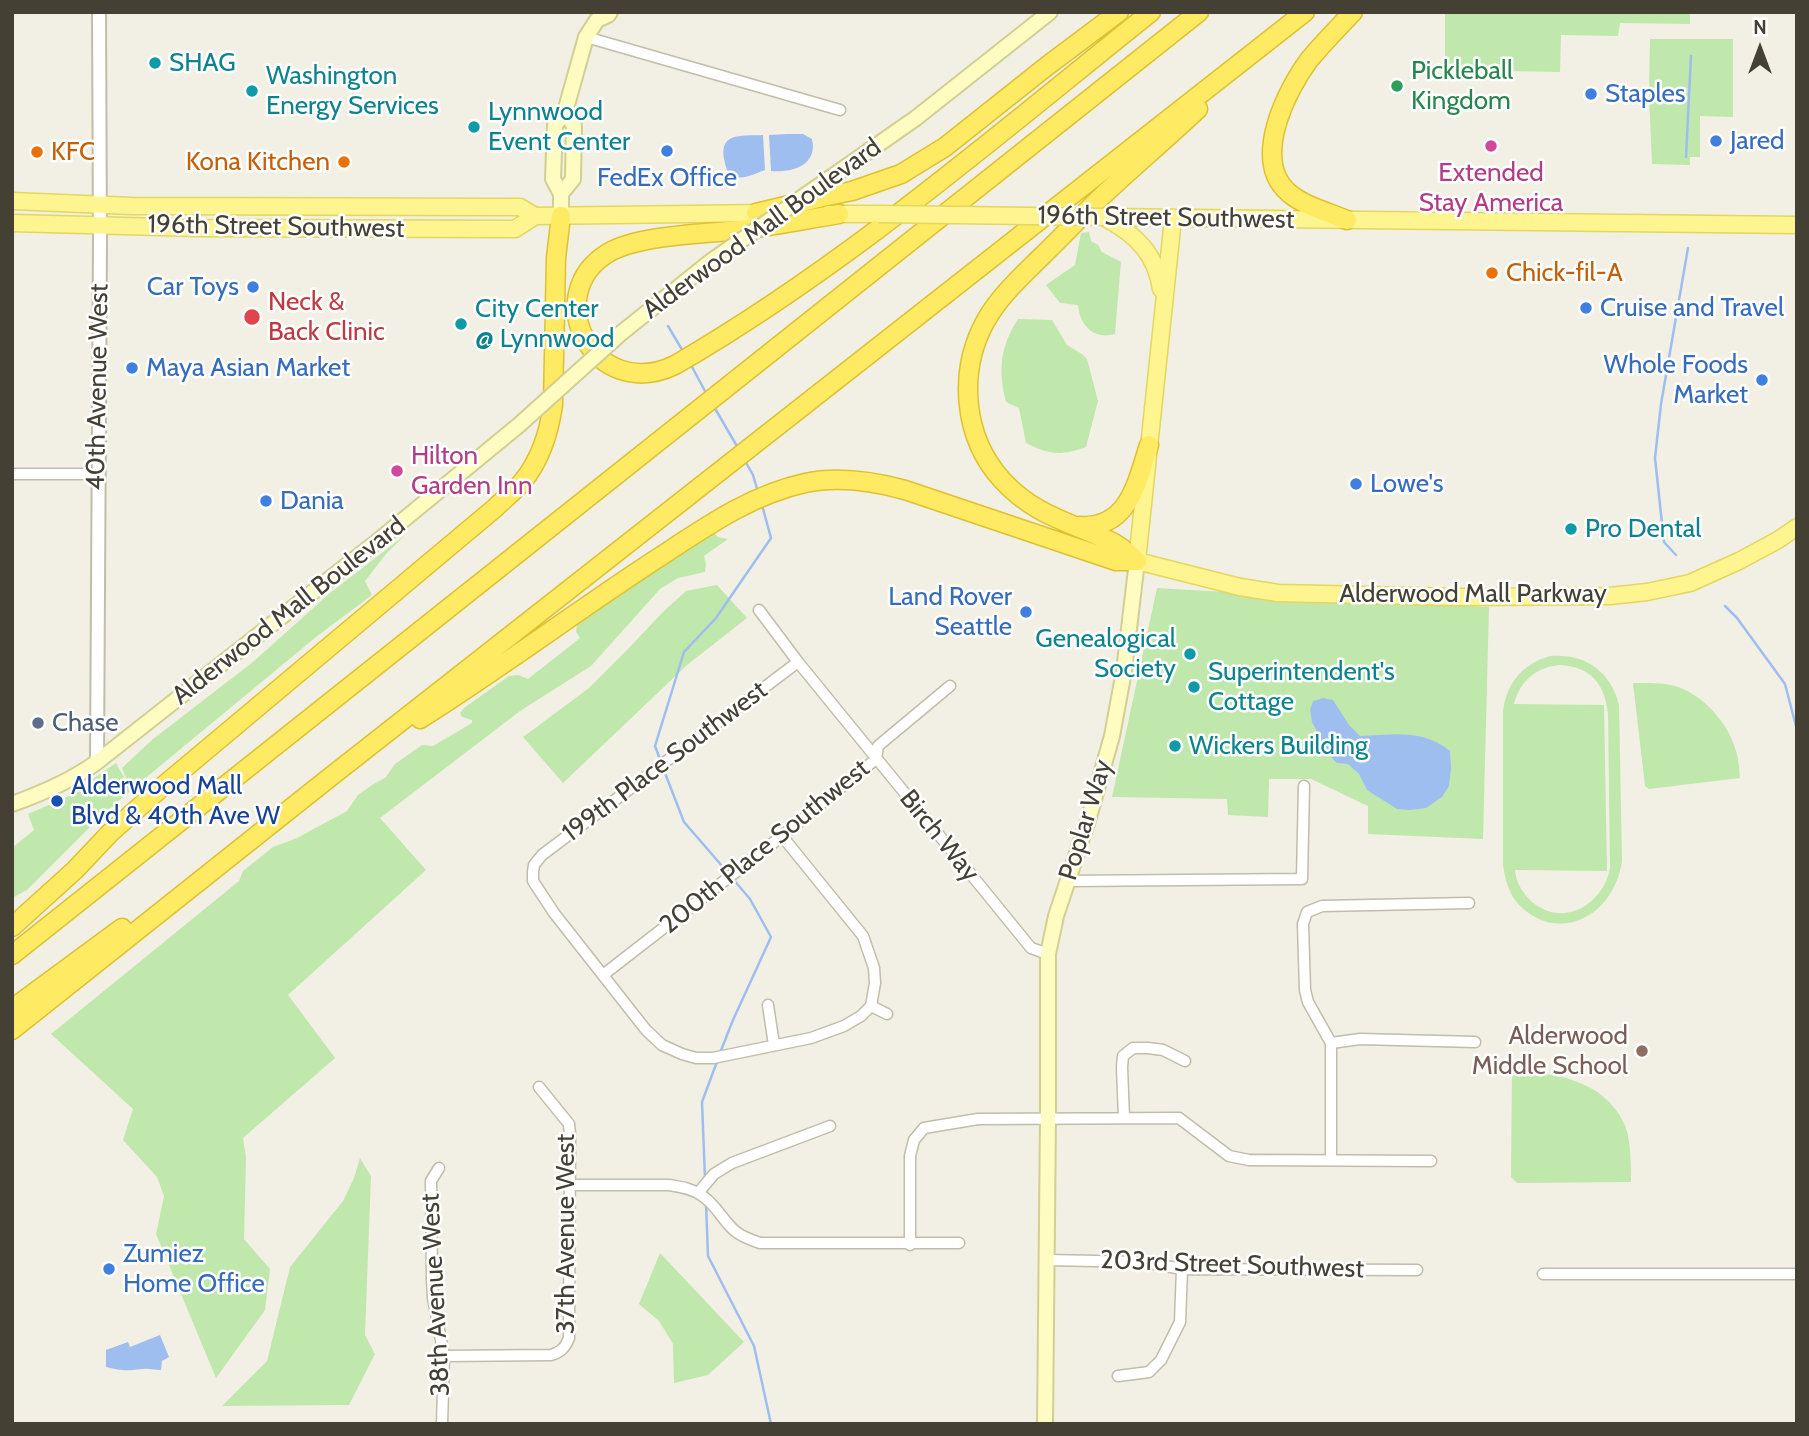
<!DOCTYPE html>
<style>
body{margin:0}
#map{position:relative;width:1809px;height:1436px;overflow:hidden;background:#f2f0e4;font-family:Cabin,sans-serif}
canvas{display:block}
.frame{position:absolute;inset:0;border:14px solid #444134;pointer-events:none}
.north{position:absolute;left:1725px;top:14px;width:70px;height:70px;-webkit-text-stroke:5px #fff;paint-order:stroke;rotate:0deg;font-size:19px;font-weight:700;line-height:28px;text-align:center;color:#444134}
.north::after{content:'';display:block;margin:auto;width:24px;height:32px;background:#444134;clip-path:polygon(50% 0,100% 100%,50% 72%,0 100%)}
</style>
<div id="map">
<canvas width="1809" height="1436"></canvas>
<div class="frame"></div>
<div class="north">N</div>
</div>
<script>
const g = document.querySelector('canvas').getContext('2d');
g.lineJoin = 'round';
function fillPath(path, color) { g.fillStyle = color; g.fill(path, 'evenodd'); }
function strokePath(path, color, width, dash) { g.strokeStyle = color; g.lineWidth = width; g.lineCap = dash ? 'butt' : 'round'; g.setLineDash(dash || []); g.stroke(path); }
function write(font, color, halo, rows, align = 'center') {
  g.font = font + ' Cabin,sans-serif'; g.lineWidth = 5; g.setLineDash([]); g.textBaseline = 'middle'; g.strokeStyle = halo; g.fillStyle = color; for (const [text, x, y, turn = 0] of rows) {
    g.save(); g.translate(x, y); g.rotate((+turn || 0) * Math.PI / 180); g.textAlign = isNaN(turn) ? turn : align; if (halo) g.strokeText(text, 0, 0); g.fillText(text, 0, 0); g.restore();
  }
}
const green = new Path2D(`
 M1445,12H1690V24L1620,23L1618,36L1561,35L1560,72L1445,70Z
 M1650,39H1733V117L1700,116V157H1690V165L1652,164L1649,94Z
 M1089,232L1091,241L1098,245L1102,252L1121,262L1115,334C1094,340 1080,326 1078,305L1060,303L1046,285L1075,265L1081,233Z
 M1018,319L1052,320L1067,345L1082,354L1087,359L1098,401L1086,447C1060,456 1050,455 1026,443L1019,408L1006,402C998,370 1000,347 1018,319Z
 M713,532L718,537L728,539L704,556L706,564L705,572L678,578L660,589L591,666L520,711L380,818L426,870L288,995L335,1058L243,1138L246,1157L244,1239L270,1269L265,1310L216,1378L156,1234L164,1196L157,1177L123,1140L133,1109L51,1034L239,881L243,871L273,847L297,838L347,811L358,795L372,785L386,777L395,764L422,745L433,746L472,723V720L462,717L460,713L464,708L509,676L518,675L528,679L580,638L576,632L577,625L623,590L662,567L685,551L689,545Z
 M405,535L386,554L365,581L372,595L316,637L131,790L96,821L27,890L12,898V848L34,830L28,814L67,797L116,763L130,788L122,768L153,739L253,662L330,593Z
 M717,585L747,618L687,665L563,783L523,737L589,688L626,651L663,612L686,591Z
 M1157,588L1489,607L1483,839L1368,834V806L1311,779H1269L1268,817L1228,815L1227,799L1112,797Z
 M1550,656C1584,653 1611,671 1619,705L1622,861C1617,898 1587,931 1547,922C1533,918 1521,909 1513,897C1507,887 1505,876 1503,866V712C1506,684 1522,664 1550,656ZM1560,665C1591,667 1604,683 1608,713L1610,868C1603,906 1560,930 1529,899C1521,890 1516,882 1515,870L1607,871L1604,705L1514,704C1520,681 1536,667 1560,665Z
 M1633,683C1648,683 1666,682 1681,688C1707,699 1729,725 1736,751C1739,760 1739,770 1740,778L1649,789L1645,786Z
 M1512,1072C1555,1072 1603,1080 1624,1123C1631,1137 1631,1166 1631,1182L1517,1183L1511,1177Z
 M360,1158L371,1176L365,1335L375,1354L349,1405L222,1406L267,1361L290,1267L343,1201L354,1178Z
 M660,1253L744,1342L708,1375L674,1383L673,1344L659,1321L639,1304Z`);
const water = new Path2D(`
 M787,134H803L812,139C818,165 793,173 771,171L769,135Z
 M763,135L765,170C756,173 742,181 733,176C728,174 726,168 725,163C717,132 740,136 763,135Z
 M1323,698L1333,700L1349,725L1360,736C1394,735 1421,728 1450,751L1451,769L1449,786L1442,797L1426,808L1410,810L1397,809L1367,790L1359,774L1348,764L1337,763L1328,754L1312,722L1310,710L1313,701Z
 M160,1335L169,1357L162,1361L161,1370C155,1370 149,1368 142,1369C126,1371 122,1371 106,1367V1350L128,1342L130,1347Z`);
const stream = new Path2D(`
 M1686,157L1691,56
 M668,326L684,353
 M691,365L706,393
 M713,405L738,448
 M744,459L753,475L758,492
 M1676,555L1664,542L1655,458L1661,404L1688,248
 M1725,606L1737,618L1785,684L1797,730
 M661,762L655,746L684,652L716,618L771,538L762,505
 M663,768L684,822L729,874
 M720,1053L733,1020L771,937L750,899L733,879
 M705,1179L702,1102L718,1059
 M706,1203L708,1256L754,1346L771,1424`);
const minor = new Path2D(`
 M586,37L840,110
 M12,474H98
 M759,610L798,662L1031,948L1048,954
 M782,836L863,936L874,968L875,983L871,1006L861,1016L844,1026L811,1038L713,1058H696L682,1054L662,1045L646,1030L554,913L533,881V872L534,865L542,855L798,662
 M1067,881L1302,879L1304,786
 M603,975L782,836L876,759L878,746L950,686
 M768,1005L774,1045
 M871,1006L887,1014
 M1331,1043L1360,1039L1475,1042
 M1124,1118L1122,1067L1123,1056L1133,1048H1148L1163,1050L1185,1061
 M1331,1160V1043L1308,1002L1305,990L1303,924L1307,912L1322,906L1469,903
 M439,1168L431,1181L432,1280L433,1298L444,1356L442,1424
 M571,1185H669C680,1187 691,1188 701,1195C716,1204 722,1220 735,1231C742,1237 751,1240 760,1243H959
 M698,1193L714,1174L732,1163L830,1126
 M910,1245V1156L914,1140L924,1128L978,1119L1179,1118L1229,1156L1249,1160L1431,1161
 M1047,1260L1144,1262L1182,1269L1417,1270
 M1543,1274H1797
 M444,1356L551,1355C561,1352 565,1348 569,1338L570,1134L569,1124L539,1087
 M1118,1376L1149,1372L1161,1360L1180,1322L1182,1269`);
const tertiary = new Path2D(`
 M97,762L100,239L99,12`);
const secondary = new Path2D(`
 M916,118L1050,12
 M561,194L573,179L574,126L565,112
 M561,216V194L553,179L555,125L565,112L586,37L597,20L608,15L610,12
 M620,334L710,262
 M12,804C43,793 71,781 97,762L379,540L519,425
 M1045,1424L1048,1117V954L1056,916L1089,817L1112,736L1124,671L1137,561`);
const primary = new Path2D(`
 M12,201L132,206L520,207L535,216L768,213
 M829,214H879
 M1104,217L1797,225
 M1107,219C1136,235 1156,254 1161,289
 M1173,219L1137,561L1240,587L1278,593L1460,597L1610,596L1647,592L1690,583L1739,561L1778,540L1797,527
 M12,223L198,228L515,229L535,216`);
const motorway = new Path2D(`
 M756,213L823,197L852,191L901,174L945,147L1047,66L1119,12
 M839,214C809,219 779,225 749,229C711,234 640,234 608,253C539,295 594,404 675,365C846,266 997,135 1151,12
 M1347,220C1328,212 1304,206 1289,193C1251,161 1286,91 1309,60C1323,43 1338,28 1353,12
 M1080,526C1129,529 1137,482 1149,445
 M1137,561C1129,554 1121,546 1112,542C1070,522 1035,516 1002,480C963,437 958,372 985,322C999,296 1023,275 1044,254C1063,236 1081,216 1100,198C1132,168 1166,139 1198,109
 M420,719C501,668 578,610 658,558C704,528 750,495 805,483C838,476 872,481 905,490L1116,561H1137
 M12,927L75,870L110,833L162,787L495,508C504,499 515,491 523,481C541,459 549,432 553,405L556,258L561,216
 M12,955L1199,12
 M12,1009L122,928
 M12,1030L329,778L1305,12`);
const secondaryBridge = new Path2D(`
 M710,262L916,118
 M519,425L620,334`);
const primaryBridge = new Path2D(`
 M879,214L1104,217`);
const markers = [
 [155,63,7,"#0f9aa8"],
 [1397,86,7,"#2e9e5b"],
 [252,91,7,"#0f9aa8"],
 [1591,94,7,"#3f7fe0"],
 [474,127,7,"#0f9aa8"],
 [1716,141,7,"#3f7fe0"],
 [1491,146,7,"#d1479c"],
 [667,151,7,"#3f7fe0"],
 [37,152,7,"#e8710a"],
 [344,162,7,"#e8710a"],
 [1492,273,7,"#e8710a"],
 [253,287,7,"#3f7fe0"],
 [1586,308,7,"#3f7fe0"],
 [252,317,9,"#e0444e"],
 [461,324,7,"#0f9aa8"],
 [132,368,7,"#3f7fe0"],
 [1762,380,7,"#3f7fe0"],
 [397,471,7,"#d1479c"],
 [1356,484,7,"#3f7fe0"],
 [266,501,7,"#3f7fe0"],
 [1571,529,7,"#0f9aa8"],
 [1026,612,7,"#3f7fe0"],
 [1190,654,7,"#0f9aa8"],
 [1194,687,7,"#0f9aa8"],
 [38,723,7,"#5c6f8a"],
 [1175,746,7,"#0f9aa8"],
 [57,801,7,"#1a4fb4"],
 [1642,1051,7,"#8d6e63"],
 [109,1269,7,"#3f7fe0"]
];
const cultureNames = [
 ["SHAG",169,63],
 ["Washington",266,76],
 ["Energy Services",266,106],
 ["Lynnwood",488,112],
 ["Event Center",488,142],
 ["City Center",475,309],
 ["@ Lynnwood",475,339],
 ["Pro Dental",1585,529],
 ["Genealogical",1176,639,"right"],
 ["Society",1176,669,"right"],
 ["Superintendent's",1208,672],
 ["Cottage",1208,702],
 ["Wickers Building",1189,746]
];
const leisureNames = [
 ["Pickleball",1411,71],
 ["Kingdom",1411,101]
];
const shopNames = [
 ["Staples",1605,94],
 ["Jared",1730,141],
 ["FedEx Office",667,178,"center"],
 ["Car Toys",239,287,"right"],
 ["Cruise and Travel",1600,308],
 ["Whole Foods",1748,365,"right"],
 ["Market",1748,395,"right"],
 ["Maya Asian Market",146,368],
 ["Lowe's",1370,484],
 ["Dania",280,501],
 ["Land Rover",1012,597,"right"],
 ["Seattle",1012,627,"right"],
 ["Zumiez",123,1254],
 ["Home Office",123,1284]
];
const foodNames = [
 ["KFC",51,152],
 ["Kona Kitchen",330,162,"right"],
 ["Chick-fil-A",1506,273]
];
const hotelNames = [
 ["Extended",1491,173],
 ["Stay America",1491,203],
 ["Hilton",411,456,"left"],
 ["Garden Inn",411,486,"left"]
];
const streetNames = [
 ["196th Street Southwest",1166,218,1],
 ["196th Street Southwest",276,227,1],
 ["Alderwood Mall Boulevard",762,229,-36],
 ["40th Avenue West",98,387,-89],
 ["Alderwood Mall Parkway",1473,594],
 ["Alderwood Mall Boulevard",289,611,-38],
 ["199th Place Southwest",665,762,-37],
 ["Poplar Way",1086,820,-73],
 ["Birch Way",939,836,51],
 ["200th Place Southwest",765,847,-39],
 ["37th Avenue West",566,1234,-90],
 ["203rd Street Southwest",1232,1265,2],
 ["38th Avenue West",436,1295,-93]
];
const healthNames = [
 ["Neck &",268,302],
 ["Back Clinic",268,332]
];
const serviceNames = [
 ["Chase",52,723]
];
const transitNames = [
 ["Alderwood Mall",71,786],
 ["Blvd & 40th Ave W",71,816]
];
const educationNames = [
 ["Alderwood",1628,1036],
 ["Middle School",1628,1066]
];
fillPath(green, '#c0e7ac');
fillPath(water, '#9fbef0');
strokePath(stream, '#9fbef0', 2.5);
strokePath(minor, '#c0bda9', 13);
strokePath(tertiary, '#c0bda9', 16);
strokePath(secondary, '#d2cf93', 18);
strokePath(primary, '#e3d760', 19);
strokePath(motorway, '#ddc132', 21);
strokePath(minor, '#fff', 10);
strokePath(tertiary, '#fff', 12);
strokePath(secondary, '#fffcc1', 14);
strokePath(primary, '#fef590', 16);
strokePath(motorway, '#feea63', 18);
strokePath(secondaryBridge, '#d2cf93', 18, []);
strokePath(primaryBridge, '#e3d760', 19, []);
strokePath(secondaryBridge, '#fffcc1', 14);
strokePath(primaryBridge, '#fef590', 16);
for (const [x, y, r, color] of markers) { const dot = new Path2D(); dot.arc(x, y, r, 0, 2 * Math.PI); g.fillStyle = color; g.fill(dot); strokePath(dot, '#fff', 2.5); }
write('26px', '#0d838f', '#fff', cultureNames, 'left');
write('26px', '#27864d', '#fff', leisureNames, 'left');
write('26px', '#366cbe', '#fff', shopNames, 'left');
write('26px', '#c56008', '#fff', foodNames, 'left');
write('26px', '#b23c85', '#fff', hotelNames);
write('26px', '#444134', '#fff', streetNames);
write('26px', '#be3a42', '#fff', healthNames, 'left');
write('26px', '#4e5e75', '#fff', serviceNames, 'left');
write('26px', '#164399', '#fff', transitNames, 'left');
write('26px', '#785e54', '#fff', educationNames, 'right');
</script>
